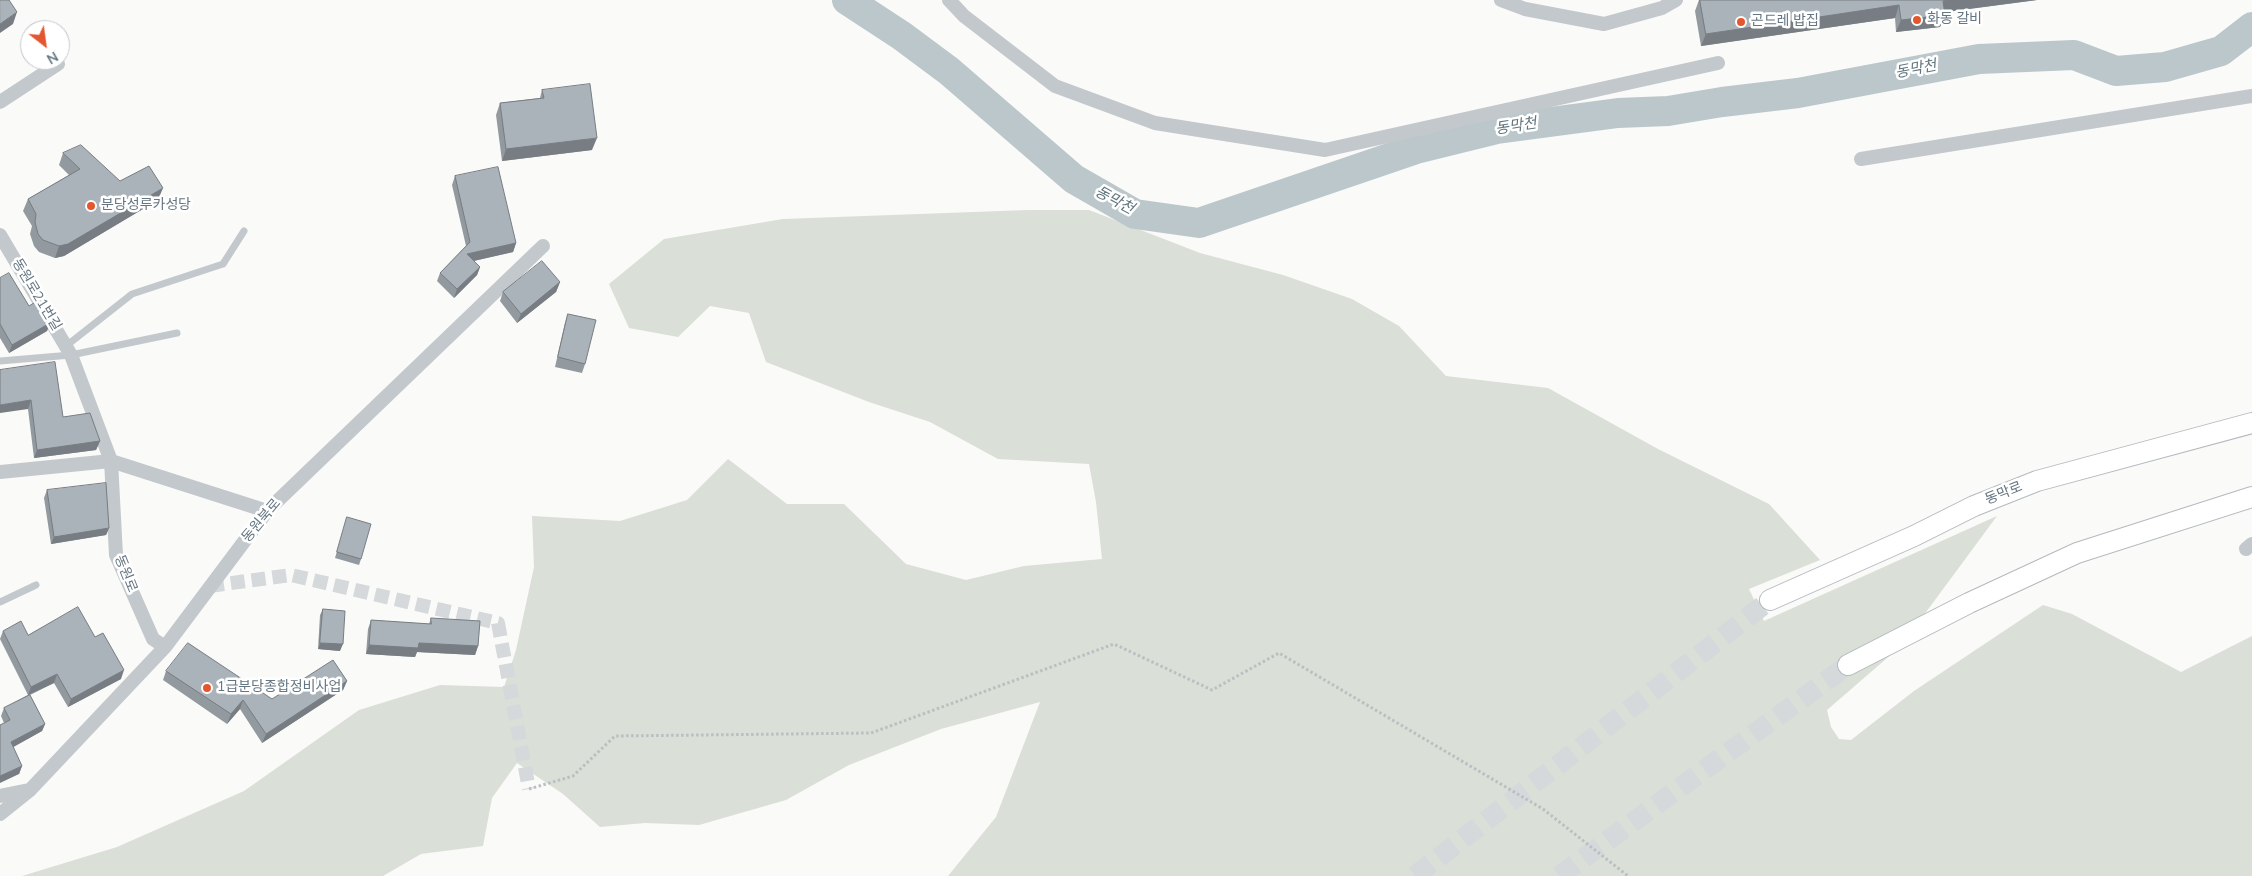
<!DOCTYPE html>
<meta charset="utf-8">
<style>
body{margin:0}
#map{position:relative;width:2252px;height:876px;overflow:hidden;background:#fafaf8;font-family:"Nunito Sans",sans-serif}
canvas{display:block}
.north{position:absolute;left:20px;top:20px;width:50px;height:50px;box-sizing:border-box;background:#fff;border:1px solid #c1c8cd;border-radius:50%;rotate:150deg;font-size:14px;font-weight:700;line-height:20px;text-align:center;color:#657683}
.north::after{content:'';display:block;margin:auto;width:18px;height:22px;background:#e4572e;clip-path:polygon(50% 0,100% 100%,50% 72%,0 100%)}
</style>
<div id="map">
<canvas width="2252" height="876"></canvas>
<div class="north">N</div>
</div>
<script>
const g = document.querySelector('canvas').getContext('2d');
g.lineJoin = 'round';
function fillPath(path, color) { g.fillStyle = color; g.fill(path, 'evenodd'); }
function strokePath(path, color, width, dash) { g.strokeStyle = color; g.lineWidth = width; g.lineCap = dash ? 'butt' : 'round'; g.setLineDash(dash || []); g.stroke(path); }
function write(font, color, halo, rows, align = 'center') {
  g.font = font + ' "Nunito Sans","Noto Sans KR",sans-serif'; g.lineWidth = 5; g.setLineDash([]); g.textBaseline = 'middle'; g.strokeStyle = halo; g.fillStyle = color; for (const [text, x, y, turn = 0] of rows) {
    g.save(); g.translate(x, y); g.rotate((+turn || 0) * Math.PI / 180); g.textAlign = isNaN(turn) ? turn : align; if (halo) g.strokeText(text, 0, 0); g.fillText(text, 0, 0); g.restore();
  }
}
const green = new Path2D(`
 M1028,210H1089L1200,253L1283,275L1352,299L1399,326L1446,376L1548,388L1658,449L1769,504L1820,560L1749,589L1764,621L1997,516L1901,646L1827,710L1831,727L1839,739L1851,740L1914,691L2043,605L2072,614L2181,672L2252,636V876H948L996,817L1040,702L941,729L849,765L786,800L699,825L645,823L600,827L563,794L517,763L492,798L483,846L421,854L383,876H22L117,847L244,791L359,710L440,685L504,687L516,650L534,567L532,516L620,521L687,500L728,459L787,504H844L906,564L966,580L1024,566L1102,559L1096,502L1089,464L998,459L930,422L869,402L766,362L749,313L710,306L678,337L629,328L609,284L664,239L783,219Z`);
const river = new Path2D(`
 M847,0L902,36L949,71L1074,179L1135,214L1199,223L1416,149L1497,129L1618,113L1668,111L1722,102L1798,93L1979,59L2074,55L2116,71L2165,67L2221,51L2252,27`);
const minorTunnel = new Path2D(`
 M210,586L291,575L498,623L529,789`);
const secondaryTunnel = new Path2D(`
 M1415,876L1770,600
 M1559,876L1848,665`);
const path = new Path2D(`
 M529,789L573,776L615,736L871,733L1114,644L1212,690L1279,653L1543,809L1628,876`);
const service = new Path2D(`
 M66,346L132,294L223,264L244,231
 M0,361L71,355L177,333
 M0,602L36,585`);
const minor = new Path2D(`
 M949,0L964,16L1055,86L1155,123L1325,150L1718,63
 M1501,0L1525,9L1604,24L1662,8L1676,0
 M0,102L58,64
 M1861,159L2252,96
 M0,235L71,355L111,461L116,555L153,639L165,647
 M0,472L111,461L267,511
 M2246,549L2252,544
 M0,796L29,790
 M0,814L30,790L165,647L267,511L543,246`);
const secondary = new Path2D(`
 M1770,600L1914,536L1974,506L2037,481L2252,423
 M1848,665L1969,603L2077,553L2252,497`);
const wall = new Path2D(`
 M1699,0H2037L1944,12L1940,27L1896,32L1895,18L1701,46L1695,11Z
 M542,90L592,150L502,161L496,115L500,103L540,98Z
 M63,153L120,181L158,200L64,256L55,258L39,252L34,246L30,234L32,226L23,211L28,199L69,175L59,165Z
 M455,176L516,243L513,252L474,261L480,267L477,275L454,298L437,281L440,273L466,246L452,185Z
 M0,278L29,306L50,323L47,331L9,353L0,338Z
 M560,282L556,292L517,323L500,301L503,292Z
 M568,314L585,364L582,373L555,367L565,323Z
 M0,370L63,417L100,441L96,450L34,458L28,409Z
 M47,490L109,528L106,535L51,544L44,498Z
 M347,517L361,559L359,565L335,558Z
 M323,609L340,651L318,649L320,615Z
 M431,618L478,646L475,655L417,652L415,657L366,654L368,629L371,620L429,624Z
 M3,631L28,635L95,637L121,679L68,707L54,683L30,695L45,724L42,731L13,747L22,766L19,774L4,723L1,716L4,708L28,695L0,639Z
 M166,671L272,699L347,681L343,690L262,743L240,709L227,724L163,680Z`);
const shadedWall = new Path2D(`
 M1950,0H2037L1939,13L1943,1Z
 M1899,5L1895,18L1701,46L1706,34Z
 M17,12L13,24L0,33V24Z
 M1945,15L1940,27L1896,32L1901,20Z
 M597,138L592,150L502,161L506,149Z
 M163,188L158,200L64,256L55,258L59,246Z
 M516,243L513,252L464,263L467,254Z
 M480,267L477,275L454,298L457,289Z
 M560,282L556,292L517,323L521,314Z
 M50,323L47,331L9,353L12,345Z
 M31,400L28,409L0,413V405Z
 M100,441L96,450L34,458L37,450Z
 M109,528L106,535L51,544L54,537Z
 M320,643L343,644L340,651L318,649Z
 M419,643L478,646L475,655L417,652L415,657L366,654L369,645Z
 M124,670L121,679L68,707L71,699Z
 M57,674L54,683L28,695L31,687Z
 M347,681L343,690L262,743L266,734Z
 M243,700L240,709L227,724L231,714Z
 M45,724L42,731L8,750L11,742Z
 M22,766L19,774L0,783V776Z`);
const building = new Path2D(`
 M0,0H9L17,12L0,24Z
 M1700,0H1950L1943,1L1945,15L1901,20L1899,5L1706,34Z
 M590,84L597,138L506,149L500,103L544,98L542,90Z
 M81,145L120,181L149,166L163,188L68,244L59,246L43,240L38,234L35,222L36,214L28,199L80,169L63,153Z
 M498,167L516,243L467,254L480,267L457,289L440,273L470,242L455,176Z
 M542,261L560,282L521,314L503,292Z
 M9,273L29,306L37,301L50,323L12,345L0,324V278Z
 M568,314L596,320L585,364L558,357Z
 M55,362L63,417L90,413L100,441L37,450L31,400L0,405V370Z
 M106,483L109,528L54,537L47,490Z
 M347,517L371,524L361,559L337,552Z
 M78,607L95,637L103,633L124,670L71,699L57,674L31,687L3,631L21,621L28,635Z
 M323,609L345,611L343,644L320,643Z
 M431,618L480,621L478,646L419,643L418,648L369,645L371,620L431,624Z
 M188,643L272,699L333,660L347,681L266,734L243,700L231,714L166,671Z
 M30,695L45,724L11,742L22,766L0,776V725L10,720L4,708Z`);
const markers = [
 [1917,20,5,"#e4572e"],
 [1741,22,5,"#e4572e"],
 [91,206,5,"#e4572e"],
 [207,688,5,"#e4572e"]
];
const poiNames = [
 ["화동 갈비",1927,20],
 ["곤드레 밥집",1751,22],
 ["분당성루카성당",101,206],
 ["1급분당종합정비사업",217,688]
];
const streetNames = [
 ["동원로21번길",36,295,59],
 ["동막로",2004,494,-22],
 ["동원북로",262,521,-50],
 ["동원로",125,574,68]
];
const waterNames = [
 ["동막천",1916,70,-11],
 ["동막천",1516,127,-9],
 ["동막천",1114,201,28]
];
fillPath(green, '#dadfd7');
strokePath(river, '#bbc7cb', 30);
strokePath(minorTunnel, '#d5d9db', 14, [14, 7]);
strokePath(secondaryTunnel, '#d5d9db', 20, [20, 10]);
strokePath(secondary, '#b3babf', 22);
strokePath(path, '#bbbfc2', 3, [2.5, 2.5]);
strokePath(service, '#c3c8cc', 7);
strokePath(minor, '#c3c8cc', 14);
strokePath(secondary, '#fff', 20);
fillPath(wall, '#929a9f');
fillPath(shadedWall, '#777d82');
fillPath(building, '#aab3b9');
strokePath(building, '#777d82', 1);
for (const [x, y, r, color] of markers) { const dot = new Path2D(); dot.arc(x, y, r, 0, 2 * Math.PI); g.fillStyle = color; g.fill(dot); strokePath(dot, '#fff', 2); }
write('14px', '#657683', '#fff', poiNames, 'left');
write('14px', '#657683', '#fff', streetNames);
write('italic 15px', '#60757c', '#fff', waterNames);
</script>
